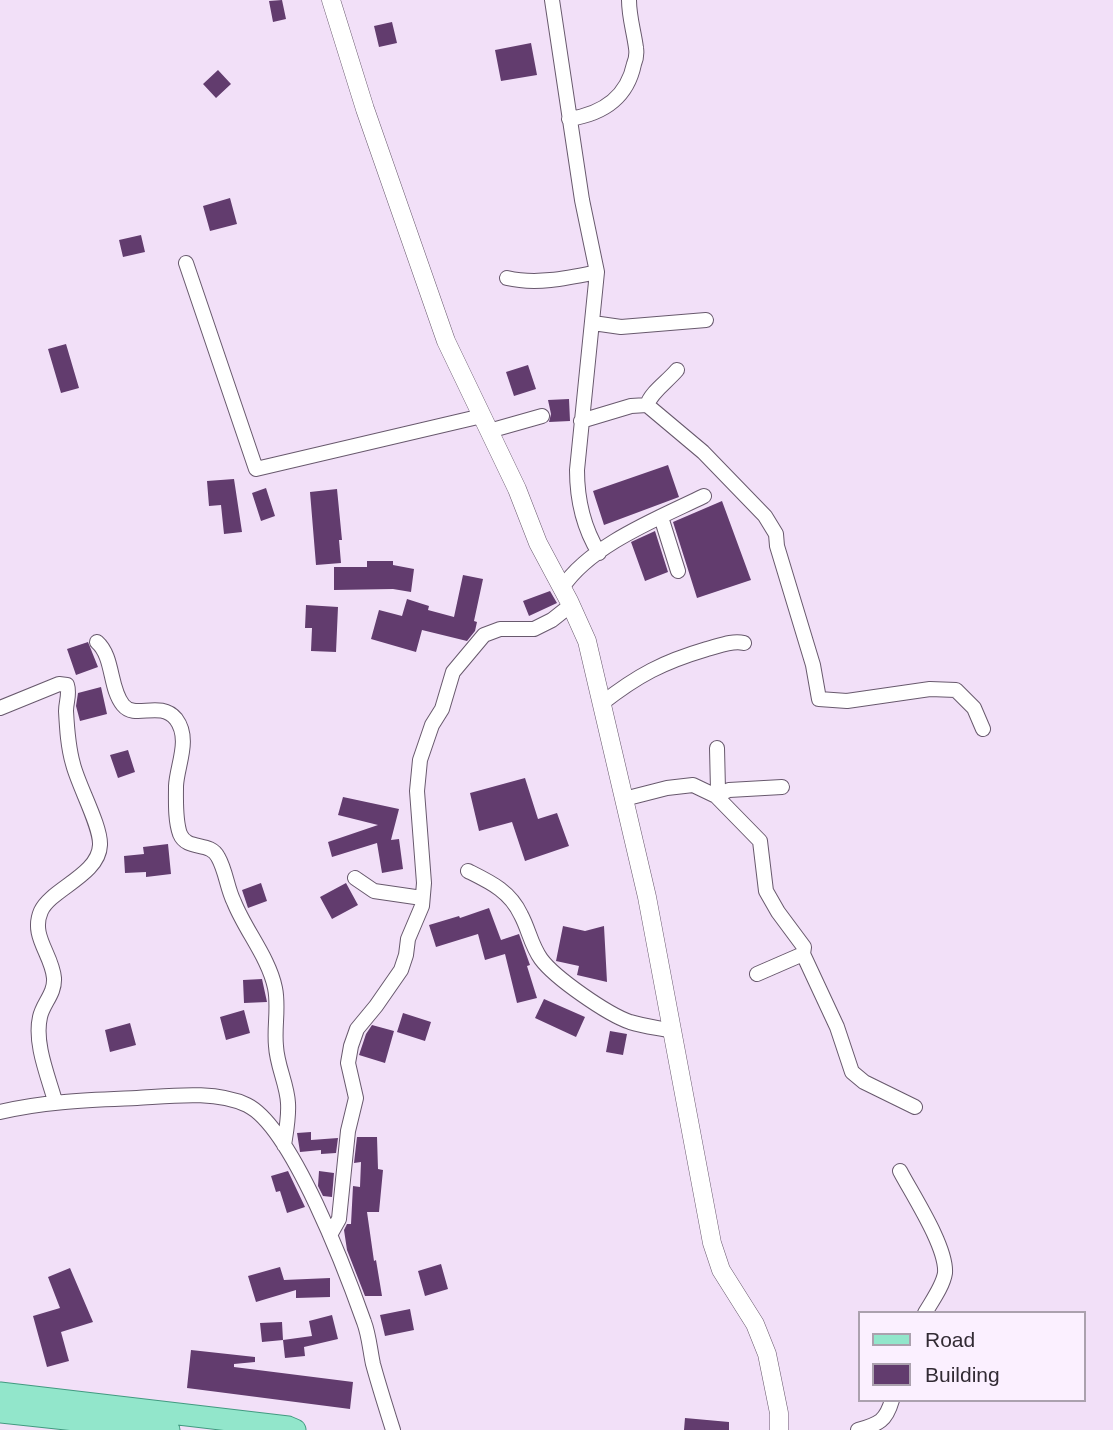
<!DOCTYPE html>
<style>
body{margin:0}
#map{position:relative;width:1113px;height:1430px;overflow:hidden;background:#f2e0f8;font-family:Arial,sans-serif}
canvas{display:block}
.legend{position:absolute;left:858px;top:1311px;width:228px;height:91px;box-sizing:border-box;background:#fbf0ff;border:2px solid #aba1ae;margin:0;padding:9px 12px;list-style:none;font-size:21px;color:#322b34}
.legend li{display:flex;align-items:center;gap:14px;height:35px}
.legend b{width:35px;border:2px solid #aba1ae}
</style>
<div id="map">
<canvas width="1113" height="1430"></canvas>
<ul class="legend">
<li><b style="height:9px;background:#92e6cb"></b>Road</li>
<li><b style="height:19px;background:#623c6e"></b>Building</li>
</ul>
</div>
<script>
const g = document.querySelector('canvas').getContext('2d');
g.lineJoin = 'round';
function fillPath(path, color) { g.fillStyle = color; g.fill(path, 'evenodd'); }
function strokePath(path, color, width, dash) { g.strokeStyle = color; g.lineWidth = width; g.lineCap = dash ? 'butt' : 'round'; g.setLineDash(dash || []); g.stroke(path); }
const building = new Path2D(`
 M282,0L286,19L273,22L269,1Z
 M392,22L397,43L379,47L374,26Z
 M531,43L537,75L501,81L495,50Z
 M218,70L231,84L216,98L203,84Z
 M230,198L237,224L210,231L203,206Z
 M141,235L145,252L123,257L119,240Z
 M66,344L79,388L61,393L48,349Z
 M528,365L536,389L514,396L506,372Z
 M569,399L570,421L549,422L551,414L548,400Z
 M668,465L679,497L604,525L593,491Z
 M234,479L242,532L224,534L221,505L209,506L207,481Z
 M266,488L275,516L261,521L252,493Z
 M337,489L342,540H339L341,563L316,565L310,492Z
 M722,501L751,580L697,598L673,522Z
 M655,531L668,572L645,581L631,542Z
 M367,561H393V565L414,569L411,592L393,589L334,590V567H367Z
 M463,575L483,579L474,621L477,622L475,631L467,641L422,630L416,652L371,639L379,610L402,616L407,599L429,606L428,610L454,617Z
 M550,591L557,603L529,616L523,601Z
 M306,605L338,607L336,652L311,651L312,628H305Z
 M88,642L98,667L76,675L67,649Z
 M101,687L107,714L80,721L76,706L78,693Z
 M128,750L135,772L118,778L110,755Z
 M525,778L538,819L557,813L569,846L525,861L512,822L479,831L470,793Z
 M343,797L399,809L391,840L399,839L403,869L382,873L377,843L332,857L328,842L378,825L338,815Z
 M168,844L171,874L146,877V872L125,873L124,856L144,854L143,847Z
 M261,883L267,901L248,908L242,890Z
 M346,883L358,905L332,919L320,897Z
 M489,908L501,940L519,934L530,965L527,966L537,998L517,1003L505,954L485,960L478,934L436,947L429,925L459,916L460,918Z
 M563,926L585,931L604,926L607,982L577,975L579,966L556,961Z
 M262,979L267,1002L244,1003L243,980Z
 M544,999L585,1017L576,1037L535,1018Z
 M244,1010L250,1033L226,1040L220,1017Z
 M403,1013L431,1022L425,1041L397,1032Z
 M130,1023L136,1045L110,1052L105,1030Z
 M372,1025L394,1031L385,1063L359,1055L366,1034Z
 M610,1031L627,1034L623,1055L606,1052Z
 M311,1132V1140L338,1138L336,1153L321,1154V1150L300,1152L297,1133Z
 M357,1137H377L378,1169L383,1170L379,1212H367L374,1261L376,1260L382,1296H365L347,1250L344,1230L347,1224H351L353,1186L360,1187L361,1162L354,1163Z
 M288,1171L305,1207L287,1213L280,1191L276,1192L271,1176Z
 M319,1171L334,1173L332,1197L323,1196L318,1186Z
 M441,1264L448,1289L425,1296L418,1271Z
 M280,1267L284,1280L330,1278V1297L296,1298V1290L256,1302L248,1276Z
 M70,1268L93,1322L61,1332L69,1361L47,1367L33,1316L60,1308L48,1277Z
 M410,1309L414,1330L385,1336L380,1315Z
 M332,1315L338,1339L304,1347L305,1356L285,1358L283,1340L312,1336L309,1321Z
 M282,1322L283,1340L262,1342L260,1323Z
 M191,1350L255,1357V1362L234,1364V1367L353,1382L350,1409L187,1388Z
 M685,1418L729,1422V1430H684Z`);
const minor = new Path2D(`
 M552,0L582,200L597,272L577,470C577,501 583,527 599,553
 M569,119C602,114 627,98 634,64C636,59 637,54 636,48C634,32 629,17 629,0
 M186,263L256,469L482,416
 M507,278C537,285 568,278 597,272
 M593,323L621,327L706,320
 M647,405C651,392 667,382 677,370
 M581,421L631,406L647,405L703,452L765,516L776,534L777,546L813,665L819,699L847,701L930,689L956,690L974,708L983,729
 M489,431L542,416
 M661,517L678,571
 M562,588C590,545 659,518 704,496
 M97,642C114,657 109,688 123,705C135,720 160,700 176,719C191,739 177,765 176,786C176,801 175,820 180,834C187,851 210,841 218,857C226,871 227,888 234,902C245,930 269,958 275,988C279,1007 274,1027 276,1046C277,1066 287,1084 288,1103C289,1117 286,1132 284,1145
 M601,704C638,675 663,662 707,649C719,646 732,640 744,643
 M0,708L59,684L67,685C70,694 66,702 66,711C67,729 68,747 73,764C78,785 101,826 100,845C99,875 51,889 41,911C30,936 52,954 54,978C55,994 43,1003 40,1017C34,1043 48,1076 55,1101
 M713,794L718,790L717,748
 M716,796L729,790L782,787
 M624,799L667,788L693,785L716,796L760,841L766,891L778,912L804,947L803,954L757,974
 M468,871C490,882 510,891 521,915C529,930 531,945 541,959C555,978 607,1014 630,1022C643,1026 658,1028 672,1031
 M355,878L374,891L422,898
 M803,954L837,1027L852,1072L864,1082L915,1107
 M0,1112C45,1101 91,1100 137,1098C171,1096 215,1090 247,1105C292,1127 347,1274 364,1322C369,1335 370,1350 373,1364C379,1386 386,1408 393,1430
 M900,1171C912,1194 947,1247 945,1273C943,1286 932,1301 925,1313
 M330,1235L339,1219L348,1131L356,1098L348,1063L351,1046L357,1029L376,1006L401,970L406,955L408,939L422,906L424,883L417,791L420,760L432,725L442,709L453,672L484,635L500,629H534L552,620L571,605
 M858,1430C879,1424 886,1421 892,1400`);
const tertiary = new Path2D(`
 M331,0L365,109L446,341L517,489L538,543L569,601L587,641L647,897L712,1243L721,1270L755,1324L767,1354L779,1413V1430`);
const primary = new Path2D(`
 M0,1393L288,1427L295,1430
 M0,1412L169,1430`);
fillPath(building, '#623c6e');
strokePath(minor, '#68596d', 16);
strokePath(tertiary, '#68596d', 19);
strokePath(primary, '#429a80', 23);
strokePath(minor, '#fff', 14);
strokePath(tertiary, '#fff', 18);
strokePath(primary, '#92e6cb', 21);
</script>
